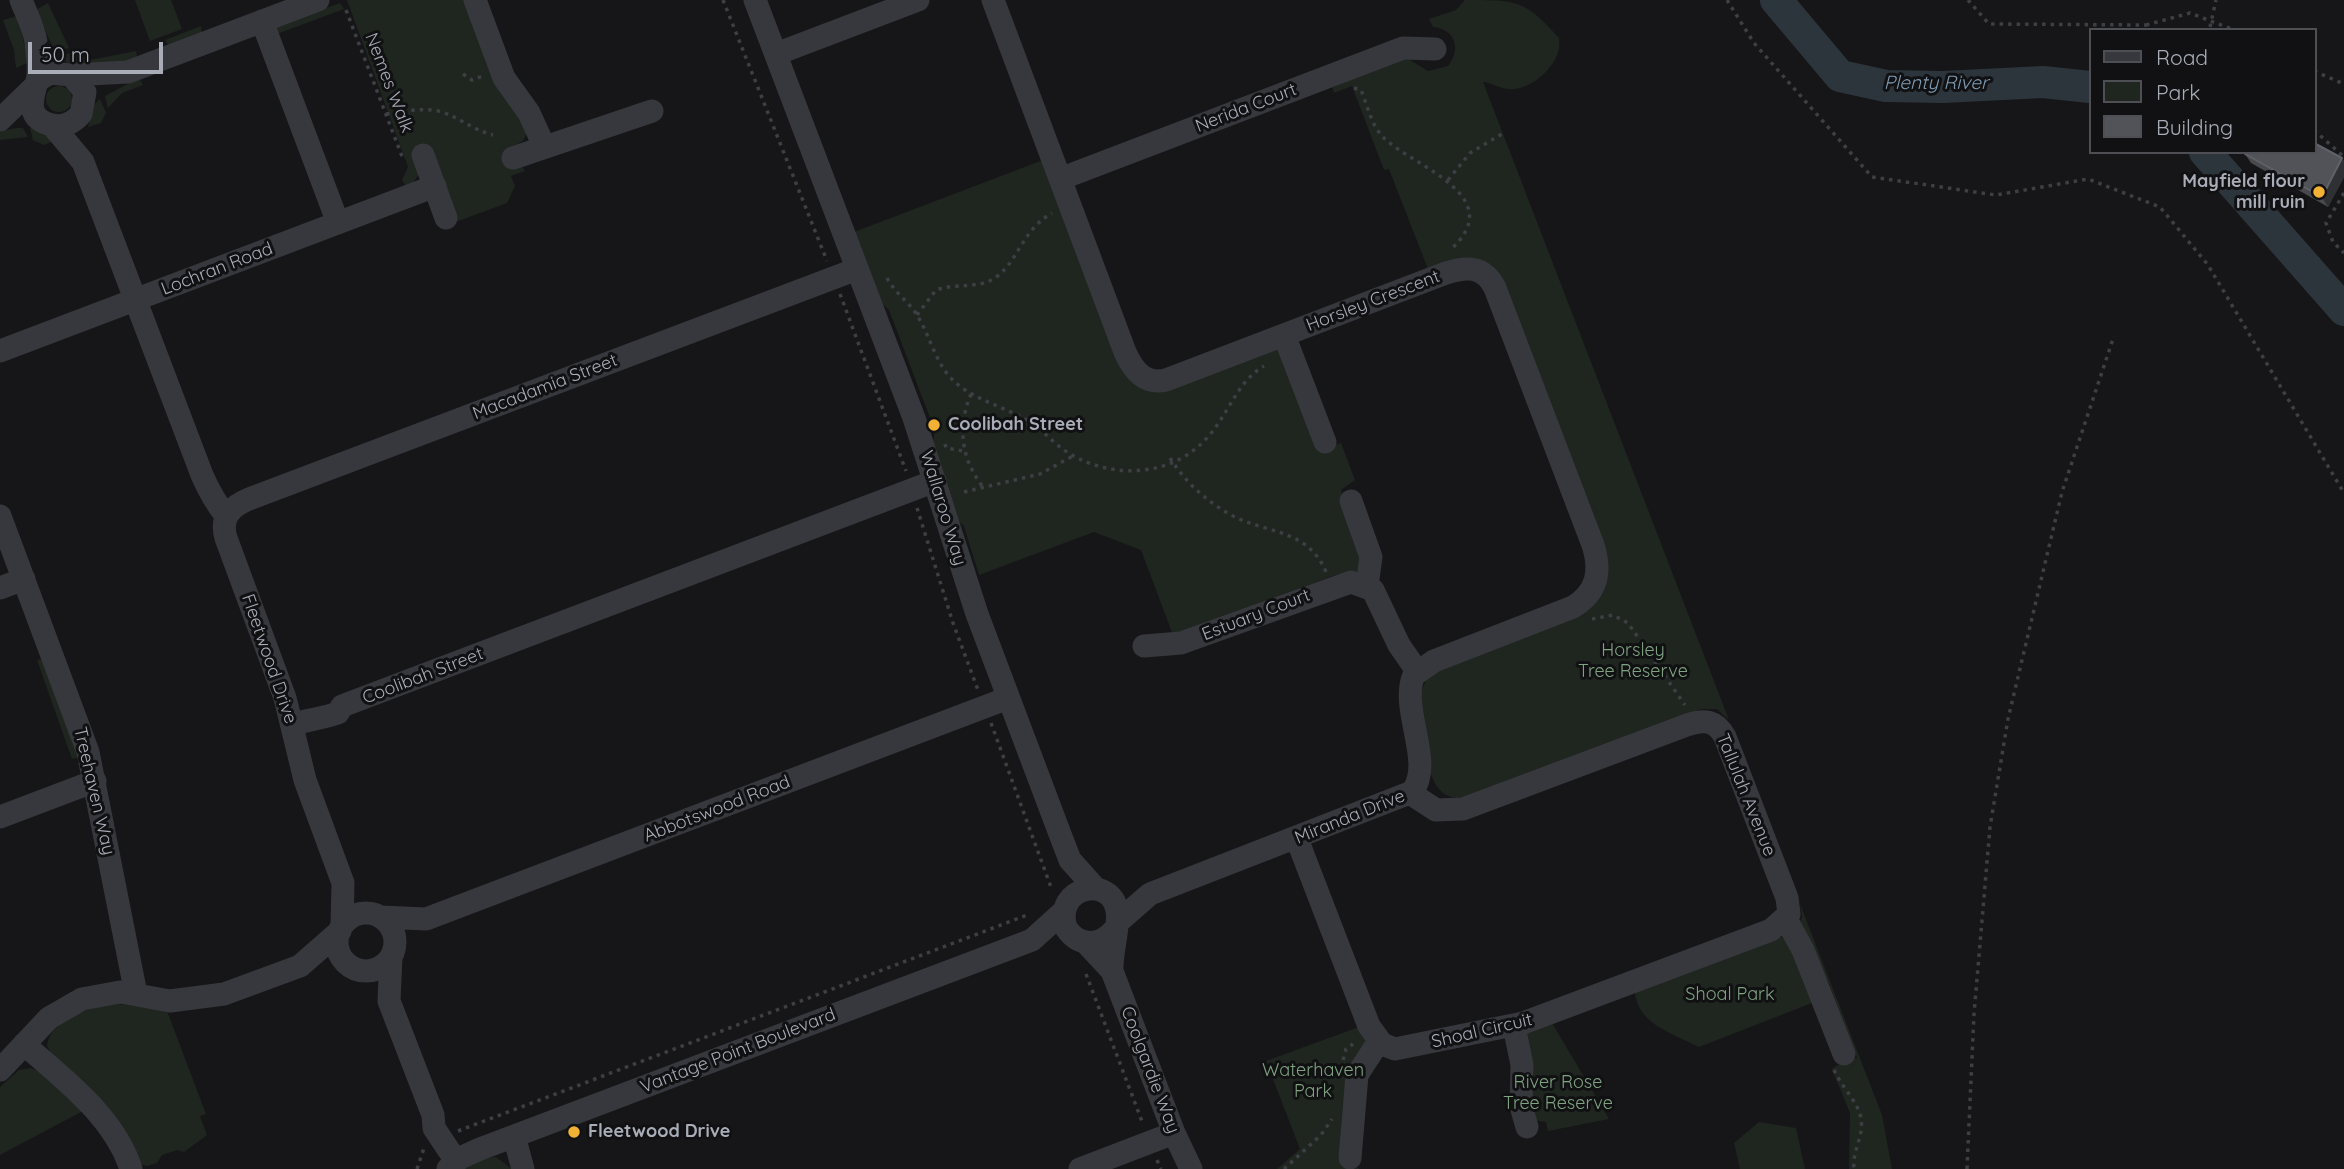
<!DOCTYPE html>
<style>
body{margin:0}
#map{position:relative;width:2344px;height:1169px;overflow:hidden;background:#161618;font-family:Quicksand,sans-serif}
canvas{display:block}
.legend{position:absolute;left:2089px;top:28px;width:228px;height:126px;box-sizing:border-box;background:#111113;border:2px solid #4d4f55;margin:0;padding:9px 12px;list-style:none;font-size:21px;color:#a8adb8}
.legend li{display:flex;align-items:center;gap:14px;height:35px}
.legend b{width:35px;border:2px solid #4d4f55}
.scale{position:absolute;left:28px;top:42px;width:135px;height:32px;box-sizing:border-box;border:4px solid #a8adb8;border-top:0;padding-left:9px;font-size:21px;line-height:24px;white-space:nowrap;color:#a8adb8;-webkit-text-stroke:5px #111113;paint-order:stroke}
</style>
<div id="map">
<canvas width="2344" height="1169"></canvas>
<ul class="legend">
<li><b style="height:9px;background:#37383d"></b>Road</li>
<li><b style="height:19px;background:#1e261f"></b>Park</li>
<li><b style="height:19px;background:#525359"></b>Building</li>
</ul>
<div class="scale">50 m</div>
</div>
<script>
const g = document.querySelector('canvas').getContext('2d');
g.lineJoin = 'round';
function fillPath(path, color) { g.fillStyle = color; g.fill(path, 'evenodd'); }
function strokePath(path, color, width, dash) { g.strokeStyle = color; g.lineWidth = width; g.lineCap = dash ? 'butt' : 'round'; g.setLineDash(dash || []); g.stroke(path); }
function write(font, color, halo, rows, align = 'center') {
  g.font = font + ' Quicksand,sans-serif'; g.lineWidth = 6; g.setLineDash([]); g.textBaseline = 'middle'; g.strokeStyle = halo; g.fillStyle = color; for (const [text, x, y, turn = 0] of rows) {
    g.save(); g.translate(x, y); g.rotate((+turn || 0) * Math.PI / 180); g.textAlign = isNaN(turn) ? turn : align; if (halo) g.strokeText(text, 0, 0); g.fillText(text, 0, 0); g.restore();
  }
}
const green = new Path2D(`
 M135,0H171L182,29L150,41Z
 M347,0H465L527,133L523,141L509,148L525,171L511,176L515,186L507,203L453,223L418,175L413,183L406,186L402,180L408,167Z
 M1465,0C1518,0 1525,0 1559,38C1563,61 1537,86 1515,89C1504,91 1493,83 1483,82L1729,720L1717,709H1701L1470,796C1419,812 1425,726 1420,693L1429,675L1598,598L1505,287L1428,269L1389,169L1384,170L1352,86L1334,93L1332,86L1399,60H1410L1428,71L1448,66C1462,49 1455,29 1433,27L1429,19L1456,10Z
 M48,3L69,48L55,52L36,10Z
 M340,3L344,9L277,34L276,27Z
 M17,16L29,62L16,68L14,50L3,20Z
 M201,26L202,33L169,46L165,40Z
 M73,51L85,57L88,67L72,66L60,58Z
 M136,51L137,58L123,64L92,66L90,60Z
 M139,78L143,85L122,93L108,108L105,96Z
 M46 99a13 13 0 1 1 26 0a13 13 0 1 1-26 0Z
 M100,99L106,113L101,123L88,127L94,105Z
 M17,128H23L28,137L0,140V131Z
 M30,128H37L56,140L44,145L33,140Z
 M1043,160L1128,377L1280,347L1335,445L1341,443L1355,480L1341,490L1360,555L1361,572L1335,575L1173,635L1141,550L1094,532L979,575L964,526L956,519L933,442L935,431L889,310L879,301L854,232Z
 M44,659L80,757L72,759L37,660Z
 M1800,904L1882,1115L1892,1169H1849L1850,1113L1832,1069L1845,1060L1857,1058L1828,981L1819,977L1798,925L1802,917Z
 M1786,935L1817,1001L1699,1047C1674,1034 1637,1024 1635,992Z
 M119,1004L167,1011L206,1114L200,1116L207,1135L184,1152L177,1150L162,1155L157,1163L147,1166L139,1164L54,1059L47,1046C51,1016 93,1006 119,1004Z
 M1552,1023L1609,1119L1548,1131L1546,1122L1533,1120L1524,1034Z
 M1359,1027L1367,1044L1349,1094L1343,1100L1339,1160L1360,1169H1277L1300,1149L1266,1061Z
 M31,1068L39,1071L83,1111L0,1155V1087L19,1070Z
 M1759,1122L1796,1128L1805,1169H1740L1734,1143Z
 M496,1157L512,1169H463L486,1158Z`);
const river = new Path2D(`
 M1776,0L1840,76L1886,86L1943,87L2043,82L2090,87
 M2205,152L2344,310`);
const path = new Path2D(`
 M723,0L827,261
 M1727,0L1754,43L1872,177L1996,195L2088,179L2160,207L2208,265L2344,493
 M1968,0L1989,24L2146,25L2150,30
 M346,10L403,159
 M2146,25L2190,13L2234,30
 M2210,27L2216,0
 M2314,71L2344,84
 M463,74L472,80L483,76
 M1354,88L1361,90C1368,107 1371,125 1384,138C1412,166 1511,196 1450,250
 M386,114C405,111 423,107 442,112C460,118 473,130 493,135
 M2314,130L2344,157
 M1448,180L1470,153L1505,132
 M2344,193L2326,223L2333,242L2344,253
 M887,278C895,293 908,301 917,315C929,334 934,358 949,376C969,399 1001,405 1027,420C1041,428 1051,441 1064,450C1097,473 1144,478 1180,459C1227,434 1228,387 1264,366
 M840,294L906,471
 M917,315L936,290C955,283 978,289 995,278C1019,261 1021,231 1052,213
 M971,394C957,427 961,459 983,487
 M945,444L946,448L964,451
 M1170,458C1186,483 1207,502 1233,516C1268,534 1308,529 1326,572
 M964,492L1040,474L1073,456
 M917,508L953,623L978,690
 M1592,619L1613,615L1628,623L1685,705
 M991,723L1052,890
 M1086,974L1143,1124
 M1343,1060L1346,1049L1353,1044
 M1834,1070C1841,1086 1859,1103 1861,1119C1864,1136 1852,1151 1854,1169
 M458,1131L1030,914
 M1157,1160L1161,1169
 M417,1169L424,1148
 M1284,1169L1321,1135L1332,1119
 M1967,1169L1974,1014L1990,827L2008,719L2062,492L2114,336`);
const minor = new Path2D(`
 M21,0C26,13 34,28 36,42C37,53 40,70 37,81C32,99 25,119 52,125C64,128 74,122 81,114L85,92L71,75L50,73L37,81
 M475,0L504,78L529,113L544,146
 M755,0L914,418L977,614L1060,834L1070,860L1096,889
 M993,0L1125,352C1133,370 1144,385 1166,380L1446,273C1467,266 1484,266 1495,288L1593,545C1601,570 1598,592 1573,607L1434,661L1414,675C1399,708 1435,763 1412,792L1150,894L1118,922
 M262,21L338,223
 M776,54L918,0
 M71,75L128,72L318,0
 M0,120L33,88
 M52,125L83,162L202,475C209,491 215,502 226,516
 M423,155L446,218
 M513,158L652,111
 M1060,179L1403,48L1435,49
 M1284,335L1325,442
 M0,351L435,186
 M1351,501L1371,557L1367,586
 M0,516L88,752L136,994
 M0,588L24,579
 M1144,646L1181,643L1351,582L1373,590L1399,645L1417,671
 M292,725C308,719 321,719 338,713L342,706L935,481
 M0,817L95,781
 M1297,839L1369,1026L1382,1044L1395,1049L1523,1023L1771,930L1789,914L1787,898L1725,737C1716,720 1704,719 1687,725L1463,809L1436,810L1410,793
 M337 942a29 29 0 1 1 58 0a29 29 0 1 1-58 0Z
 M381,917L426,919L1008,698
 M1786,919L1803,950L1844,1054
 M342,926L343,883L305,780L285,698L226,538C220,518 230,507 249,499L857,269
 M1086,943L1112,971L1174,1133L1191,1169
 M391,957L389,1001L433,1115L434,1128L456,1161
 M1112,971C1111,952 1120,926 1117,911C1112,874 1053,886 1066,928C1079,947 1100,947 1114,930
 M1514,1026L1522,1065L1521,1106L1527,1127
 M24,1044C64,1080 114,1116 131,1169
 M0,1070L49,1018L82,999L120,992L170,1001L224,994L300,966L340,931
 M514,1136L523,1169
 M1350,1158L1357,1075L1379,1041
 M448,1169L460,1158L480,1149L1032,940L1064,911
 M1080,1169L1174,1133`);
const wall = new Path2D(`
 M2245,154L2342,158L2344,161V177L2328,207L2251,163Z`);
const shadedWall = new Path2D(`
 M2342,158L2344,161V177L2328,207L2322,197Z`);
const building = new Path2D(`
 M2314,143L2342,158L2322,197L2245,154V152H2314Z`);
const markers = [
 [2319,192,7,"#f2b134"],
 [934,425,7,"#f2b134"],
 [574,1132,7,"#f2b134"]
];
const streetNames = [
 ["Nemes Walk",389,83,69],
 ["Nerida Court",1246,108,-21],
 ["Lochran Road",217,269,-21],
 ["Horsley Crescent",1373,301,-21],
 ["Macadamia Street",545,387,-21],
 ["Wallaroo Way",943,508,73],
 ["Estuary Court",1256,615,-21],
 ["Fleetwood Drive",269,659,71],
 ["Coolibah Street",423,676,-21],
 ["Treehaven Way",94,791,77],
 ["Tallulah Avenue",1746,795,68],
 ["Abbotswood Road",717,809,-21],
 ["Miranda Drive",1350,817,-22],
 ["Shoal Circuit",1482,1031,-13],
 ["Vantage Point Boulevard",738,1051,-21],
 ["Coolgardie Way",1150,1070,69]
];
const poiNames = [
 ["Mayfield flour",2305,182,"right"],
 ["mill ruin",2305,203,"right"],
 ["Coolibah Street",948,425],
 ["Fleetwood Drive",588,1132]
];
const parkNames = [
 ["Horsley",1633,651],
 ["Tree Reserve",1633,672],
 ["Shoal Park",1730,995],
 ["Waterhaven",1313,1071],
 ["Park",1313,1092],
 ["River Rose",1558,1083],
 ["Tree Reserve",1558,1104]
];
const waterNames = [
 ["Plenty River",1936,83]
];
fillPath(green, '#1e261f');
strokePath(river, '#2c353c', 32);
strokePath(path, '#3d3f44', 3.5, [3.5, 5]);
strokePath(minor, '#37383d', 23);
fillPath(wall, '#47494d');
fillPath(shadedWall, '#2f3033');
fillPath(building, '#525359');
strokePath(building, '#5f6168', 2);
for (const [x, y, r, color] of markers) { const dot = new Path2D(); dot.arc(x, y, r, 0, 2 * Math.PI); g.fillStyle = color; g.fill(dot); strokePath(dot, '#111113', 2.5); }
write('18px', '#a8adb8', '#111113', streetNames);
write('bold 18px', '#a8adb8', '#111113', poiNames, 'left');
write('18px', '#7fa381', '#111113', parkNames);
write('italic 19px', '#7f9bb3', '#111113', waterNames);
</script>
